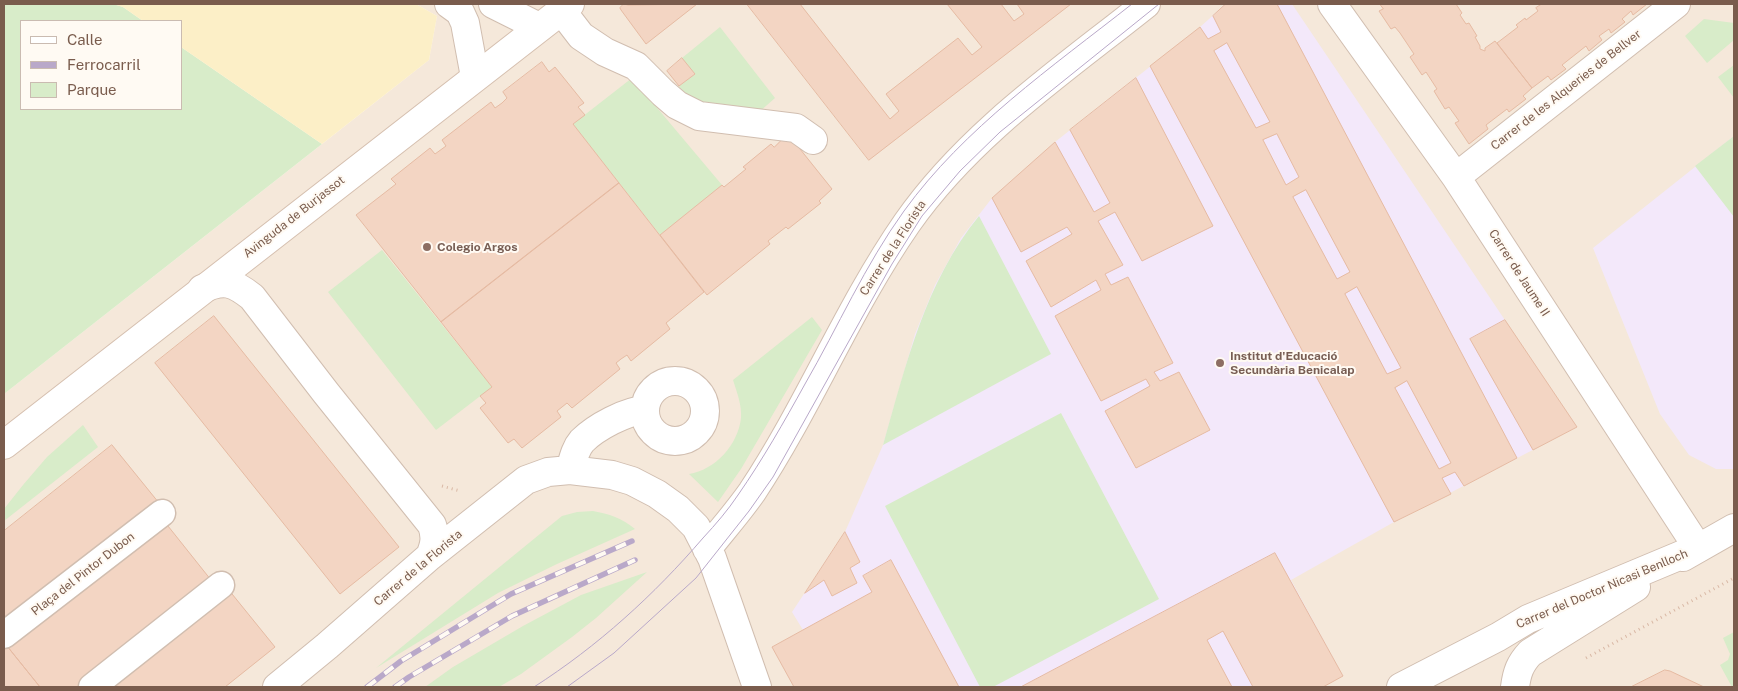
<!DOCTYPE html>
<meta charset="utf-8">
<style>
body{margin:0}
#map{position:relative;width:1738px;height:691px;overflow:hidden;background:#fdf6ec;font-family:"Public Sans",sans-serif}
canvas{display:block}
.frame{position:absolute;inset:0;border:5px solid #7a5c4d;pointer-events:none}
.legend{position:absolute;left:20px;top:20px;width:162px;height:90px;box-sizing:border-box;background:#fffaf3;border:1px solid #cabbb1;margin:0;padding:6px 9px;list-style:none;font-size:15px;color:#7a5c4d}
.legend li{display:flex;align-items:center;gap:10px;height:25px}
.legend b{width:25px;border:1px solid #cabbb1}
</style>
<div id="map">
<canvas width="1738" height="691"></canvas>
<div class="frame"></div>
<ul class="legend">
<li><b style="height:6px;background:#fff"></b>Calle</li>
<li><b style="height:6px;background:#b9a8c9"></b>Ferrocarril</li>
<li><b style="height:14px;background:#d8ecc9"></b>Parque</li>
</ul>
</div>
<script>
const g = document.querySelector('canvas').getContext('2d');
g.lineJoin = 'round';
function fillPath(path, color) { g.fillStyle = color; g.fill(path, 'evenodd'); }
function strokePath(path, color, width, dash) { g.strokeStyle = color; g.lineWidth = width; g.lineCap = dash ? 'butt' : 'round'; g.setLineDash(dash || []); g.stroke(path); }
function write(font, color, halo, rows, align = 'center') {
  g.font = font + ' "Public Sans",sans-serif'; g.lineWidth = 4; g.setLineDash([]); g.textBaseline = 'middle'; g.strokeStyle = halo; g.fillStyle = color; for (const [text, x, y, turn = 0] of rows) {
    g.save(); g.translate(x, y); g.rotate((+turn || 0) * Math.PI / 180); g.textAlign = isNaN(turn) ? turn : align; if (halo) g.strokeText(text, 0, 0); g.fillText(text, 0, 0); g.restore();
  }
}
const residential = new Path2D(`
 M416,4H1734V687H4V394L429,60L437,16Z`);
const education = new Path2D(`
 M1226,4H1292L1577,427L1394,522L1291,580L1343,676L1323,687H794L772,647L803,630L792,612L845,532L883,445L915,334L935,285L961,238L992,198L1055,142L1200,27Z
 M1734,136V469H1716L1689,455L1660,414L1593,248Z`);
const green = new Path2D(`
 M4,4H113L123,7L143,21H21V109H181V47L322,144L4,394Z
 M1704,19L1734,23V40L1707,63L1685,36Z
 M720,27L775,98L758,113L692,106L679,86L695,74L682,58Z
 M1734,65V98L1718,77Z
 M632,78L722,185L660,235L573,124Z
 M1734,136V217L1695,166Z
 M979,216L1051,354L883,445C906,365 925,282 979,216Z
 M382,250L492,387L436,430L328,292Z
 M812,317L822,330L741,469L718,502L689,474C715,470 738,445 741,418C742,405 737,393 733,380Z
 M1061,413L1159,599L993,687H980L885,506Z
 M83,425L98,447L4,521V509L23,485L47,457Z
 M593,511C609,514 622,518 635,529L557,564L498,593L376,668L562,516L577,512Z
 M647,572L596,618L572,637L521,674L499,687H425L453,667L523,626L581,595Z
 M1734,632V687H1732L1720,665L1728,660L1730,654L1723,638Z`);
const sand = new Path2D(`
 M113,4H416L437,16L429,60L322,144L181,47V21H143L123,7Z`);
const building = new Path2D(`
 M624,4L628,5L697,4L646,44L621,10L620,8Z
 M747,4H800L890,119L899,111L886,94L958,38L972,55L982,47L947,4H1001L1014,21L1024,14L1017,4H1071L869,160Z
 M1226,4H1277L1517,458L1464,486L1455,472L1442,478L1451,494L1394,522L1150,66L1200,27L1208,39L1221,32L1213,16ZM1227,43L1270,122L1256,128L1214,51ZM1277,134L1299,177L1286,185L1263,140ZM1306,190L1350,272L1337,279L1293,197ZM1357,287L1401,368L1387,374L1345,294ZM1407,381L1451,463L1439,469L1395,388Z
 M1380,4H1456L1462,13L1460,15L1466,24L1469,23L1477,36L1475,37L1480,46V49L1485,51V48L1495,41L1532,88L1523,96L1526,99L1509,112L1507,109L1486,125L1488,129L1469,144L1455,123L1459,121L1449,107L1445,109L1434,91L1437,89L1426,72L1422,75L1410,57L1414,54L1400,33L1395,27L1391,29L1379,11L1383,9Z
 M1542,4H1647L1633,15L1631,11L1622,19L1625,22L1611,33L1609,29L1599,36L1602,40L1589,51L1586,46L1562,65L1566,69L1551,80L1548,76L1532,88L1497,43L1518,27L1516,25L1525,18L1526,20L1538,11L1536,8Z
 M682,58L695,74L679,86L667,71Z
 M542,62L549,72L555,67L584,103L578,107L585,115L573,124L619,183L441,322L356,215L396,184L391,179L430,148L435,154L446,146L442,140L491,102L495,108L502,103L507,98L503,92Z
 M1136,78L1213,226L1142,261L1115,212L1098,221L1123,265L1105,274L1111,285L1128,277L1173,363L1154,372L1160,381L1179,372L1210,430L1136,468L1105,411L1150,386L1146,379L1101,401L1055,316L1101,290L1096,280L1051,307L1026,261L1072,234L1067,227L1021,252L992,198L1055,142L1094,212L1110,203L1070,130Z
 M788,134L832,189L819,201L821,203L788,229L786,227L768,241L770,244L707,295L660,235L722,185L724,187L746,169L743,167L771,144L774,147Z
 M619,183L704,292L666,323L670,329L631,361L627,355L621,359L616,363L620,369L572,408L567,403L557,411L561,417L522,448L514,439L508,443L480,408L486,403L480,396L492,387L441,322Z
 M214,316L399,547L340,594L155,363Z
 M1505,320L1577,427L1533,450L1470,339Z
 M112,445L159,503L4,626V531Z
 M164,521L211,580L77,687H40L7,646Z
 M845,532L860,562L850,568L857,583L832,596L824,580L805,593Z
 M1275,553L1343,676L1323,687H1253L1223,631L1207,640L1232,687H1021Z
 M891,560L959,687H794L772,647L872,592L863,576Z
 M228,589L275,647L225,687H105Z
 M7,646L40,687H4V649Z
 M1665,670L1670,671L1704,687H1631Z`);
const path = new Path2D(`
 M442,486L460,491
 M1586,658L1734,578`);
const pedestrian = new Path2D(`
 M4,635L162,513
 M92,687L221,585`);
const minor = new Path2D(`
 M449,4L460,12L465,23L475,77
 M493,4L539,27
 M1332,4L1456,177L1698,548
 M561,10L581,36L605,52L636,66L663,93L677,105L699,116L796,128L813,140
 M1456,177L1676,4
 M202,289C224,279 233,282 252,297L326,393L432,525C436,537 435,544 430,556
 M645 411a30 30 0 1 1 60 0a30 30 0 1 1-60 0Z
 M570,470C573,460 575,449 582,441C596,427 626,411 645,410
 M707,549C722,530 738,512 752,492C809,406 848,308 907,223C969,134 1062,71 1146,4
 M277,687L327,646L430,556L526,480L548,472L570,470L612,475L632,481L657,494L678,509L696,527L712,558L757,687`);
const tertiary = new Path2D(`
 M1683,557L1734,528
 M1401,687L1498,637L1528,619L1698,548
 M1515,687C1517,672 1520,664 1530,653L1636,587`);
const secondary = new Path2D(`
 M4,445L570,4`);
const tram = new Path2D(`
 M534,687C598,646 654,595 703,538C716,524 728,510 738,495C763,459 784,422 805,384C838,327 865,265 904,211C964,128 1052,67 1132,4
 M567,687L614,653L696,578L749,511L773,477L892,264L922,216L960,171L1000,132L1159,4`);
const rail = new Path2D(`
 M367,687L401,661L511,594L632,541
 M395,687L409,677L512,616L635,560`);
const markers = [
 [427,247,5,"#8d6e63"],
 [1220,363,5,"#8d6e63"]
];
const streetNames = [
 ["Carrer de les Alqueries de Bellver",1566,90,-38],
 ["Avinguda de Burjassot",294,217,-38],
 ["Carrer de la Florista",893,248,-57],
 ["Carrer de Jaume II",1519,273,57],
 ["Carrer de la Florista",418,568,-40],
 ["Plaça del Pintor Dubon",83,574,-38],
 ["Carrer del Doctor Nicasi Benlloch",1602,589,-23]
];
const educationNames = [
 ["Colegio Argos",437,247],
 ["Institut d'Educació",1230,356],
 ["Secundària Benicalap",1230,370]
];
fillPath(residential, '#f5e8da');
fillPath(education, '#f3e8fa');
fillPath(green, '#d8ecc9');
fillPath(sand, '#fcefc7');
fillPath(building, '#f3d5c3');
strokePath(building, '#e6bba3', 1);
strokePath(pedestrian, '#d1beb0', 29);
strokePath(minor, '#d1beb0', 30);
strokePath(tertiary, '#d1beb0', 30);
strokePath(secondary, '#d6c0b0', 30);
strokePath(path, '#d9b8a5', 3, [1, 4]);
strokePath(pedestrian, '#fff', 26);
strokePath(minor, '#fff', 28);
strokePath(tertiary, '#fff', 28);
strokePath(secondary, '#fff', 28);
strokePath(tram, '#b9a8c9', 1);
strokePath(rail, '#b9a8c9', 5.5);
strokePath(rail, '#fffaf3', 4, [11]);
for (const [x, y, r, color] of markers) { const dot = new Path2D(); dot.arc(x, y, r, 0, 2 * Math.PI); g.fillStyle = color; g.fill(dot); strokePath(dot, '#fffaf3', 2); }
write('12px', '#7a5c4d', '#fffaf3', streetNames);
write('bold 12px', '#785e54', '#fffaf3', educationNames, 'left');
</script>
